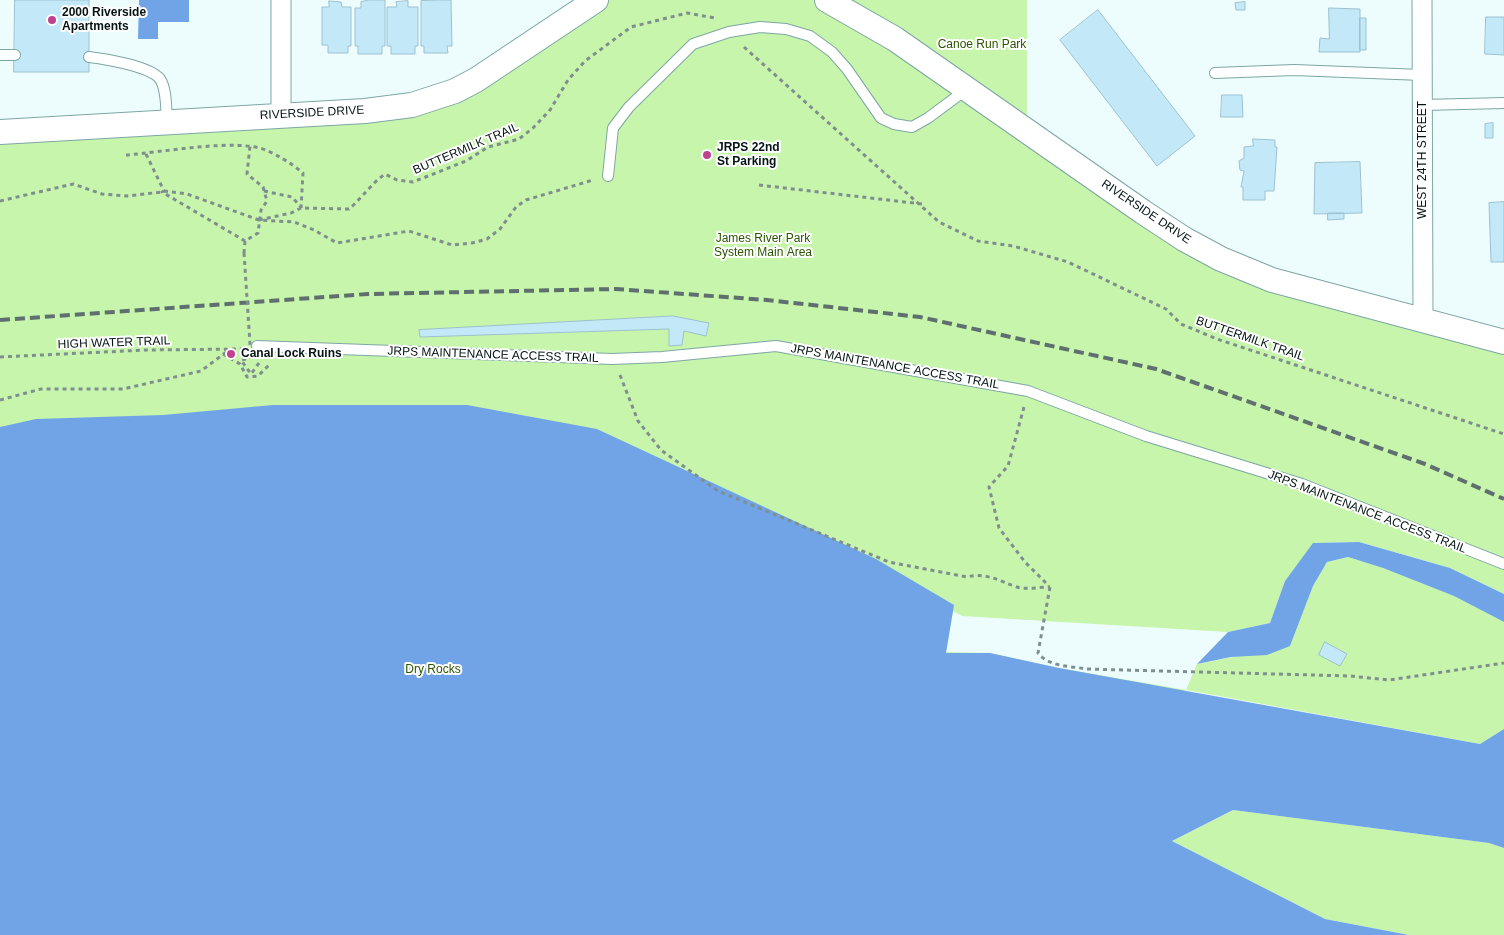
<!DOCTYPE html>
<style>
body{margin:0}
canvas{display:block;background:#edfdfd}
</style>
<canvas width="1504" height="935"></canvas>
<script>
const g = document.querySelector('canvas').getContext('2d');
g.lineJoin = 'round';
function fillPath(path, color) { g.fillStyle = color; g.fill(path, 'evenodd'); }
function strokePath(path, color, width, dash) { g.strokeStyle = color; g.lineWidth = width; g.lineCap = dash ? 'butt' : 'round'; g.setLineDash(dash || []); g.stroke(path); }
function write(font, color, halo, rows, align = 'center') {
  g.font = font + ' Helvetica,sans-serif'; g.lineWidth = 4; g.setLineDash([]); g.textBaseline = 'middle'; g.strokeStyle = halo; g.fillStyle = color; for (const [text, x, y, turn = 0] of rows) {
    g.save(); g.translate(x, y); g.rotate((+turn || 0) * Math.PI / 180); g.textAlign = isNaN(turn) ? turn : align; if (halo) g.strokeText(text, 0, 0); g.fillText(text, 0, 0); g.restore();
  }
}
const green = new Path2D(`
 M596,0H1027V131L1221,259L1504,342V594L1450,568L1359,542L1314,543L1285,581L1270,623L1228,632L962,616L953,611L946,652L990,653L1059,668L1186,690L1197,664L1290,646L1313,586L1327,562L1348,557L1383,568L1454,596L1504,622V729L1480,744L1187,690L0,935V132L412,105Z
 M1233,810L1489,843L1504,848V935H1409L1325,919L1172,841Z`);
const water = new Path2D(`
 M139,0H189V22H158V39H138Z
 M273,405H467L597,429L876,559L954,605L946,653H990L1059,668L1480,744L1504,729V848L1489,843L1233,810L1172,841L1325,919L1409,935H0V427L36,419L163,415Z
 M1359,542L1450,568L1504,594V622L1454,596L1383,568L1348,557L1327,562L1313,586L1290,646L1267,655L1231,657L1197,664L1228,632L1270,623L1285,581L1313,543Z`);
const building = new Path2D(`
 M15,0H89V72H14Z
 M369,0H385V46H382V54H358V46H355V8H361V2Z
 M438,0H451L452,46H447L448,53H424V46H421V1Z
 M329,1L341,2L342,7H351V46H348V53H328V45H322V7H329Z
 M408,1V7H418V46H415V54H391V46H387V7H397L396,2Z
 M1245,2V10H1236L1235,3Z
 M1329,8L1360,9V52H1319L1320,38L1329,39Z
 M1098,10L1195,136L1157,166L1060,40Z
 M1486,17H1504V55L1485,54Z
 M1360,18H1366V50H1360Z
 M1222,95H1242L1243,117H1221Z
 M1493,123V138H1485V124Z
 M1253,139L1275,140V147H1277L1274,191H1265V200H1243V187H1241L1244,171L1240,170L1239,161L1244,158V147L1253,146Z
 M1360,162L1362,213L1314,214L1315,163Z
 M1504,202V262H1491L1489,203Z
 M1328,213H1344V219L1328,220Z
 M673,316L709,323L706,336L684,331L682,345L669,346V329L420,337L419,330Z
 M1325,642L1347,654L1340,666L1319,655Z`);
const path = new Path2D(`
 M744,47L939,222L978,241L1013,246L1068,262L1166,309L1181,324L1217,339L1504,434
 M146,154L164,191L162,192L245,241
 M126,155C159,153 239,137 268,151C281,157 292,164 303,173L301,208
 M759,185L922,204
 M164,191L187,194L259,220L294,222L314,230L337,243L409,231L452,245L472,243L487,239L500,229L516,207L526,200L593,180
 M264,191L292,197L301,207
 M0,201L73,184L102,194L127,196L162,192
 M259,220L291,213L301,208L349,209C362,198 371,184 385,174L397,180L413,182L466,161L488,147L519,139L533,128L550,110L568,80L585,61L631,27L687,13L715,18
 M244,253L245,241L258,233L261,210L267,201L263,187L247,174L250,146
 M223,354L240,364L247,377L258,376L270,364
 M0,357L146,350L242,349
 M246,359L241,360L251,374L259,363
 M620,375L638,421L661,450L718,491L889,562L967,577C986,572 999,581 1017,587C1026,590 1040,587 1050,587
 M0,400L41,389H123L201,371L229,350
 M1024,407L1008,466L989,487L999,528L1025,562L1049,586
 M1050,587L1038,653C1049,667 1070,666 1087,669L1350,676L1389,680L1504,663`);
const service = new Path2D(`
 M0,55H15
 M89,57C105,59 150,66 160,79C167,89 166,110 167,122
 M1215,73L1294,70L1422,75
 M1422,105L1504,103
 M608,176L613,128L629,107L693,44L729,32L760,27L786,29L810,36L832,52L847,69L881,118L894,124L912,127L928,118L967,89
 M257,346L612,359L662,357L776,346L1028,391L1146,436L1302,484L1504,564`);
const minor = new Path2D(`
 M281,0V115
 M1422,0L1423,321`);
const tertiary = new Path2D(`
 M827,0L895,39L1143,212L1184,239L1221,259L1272,280L1504,342
 M0,132L365,111L412,105L455,91L476,80L596,0`);
const rail = new Path2D(`
 M0,320L368,294L616,289L767,300L920,317L1156,369L1425,464L1504,499`);
const pathBridge = new Path2D(`
 M244,253L251,359`);
const markers = [
 [52,20,5,"#c0418d"],
 [707,155,5,"#c0418d"],
 [231,354,5,"#c0418d"]
];
const poiNames = [
 ["2000 Riverside",62,13],
 ["Apartments",62,27],
 ["JRPS 22nd",717,148],
 ["St Parking",717,162],
 ["Canal Lock Ruins",241,354]
];
const parkNames = [
 ["Canoe Run Park",982,45],
 ["James River Park",763,239],
 ["System Main Area",763,253],
 ["Dry Rocks",433,670]
];
const streetNames = [
 ["RIVERSIDE DRIVE",312,113,-3],
 ["BUTTERMILK TRAIL",466,149,-23],
 ["WEST 24TH STREET",1423,160,-90],
 ["RIVERSIDE DRIVE",1146,212,34],
 ["BUTTERMILK TRAIL",1250,339,19],
 ["HIGH WATER TRAIL",114,343,-2],
 ["JRPS MAINTENANCE ACCESS TRAIL",493,355,2],
 ["JRPS MAINTENANCE ACCESS TRAIL",895,367,10],
 ["JRPS MAINTENANCE ACCESS TRAIL",1367,512,21]
];
fillPath(green, '#c7f5ab');
fillPath(water, '#71a4e6');
fillPath(building, '#c3e9f8');
strokePath(building, '#9dc1d0', 1);
strokePath(service, '#7da6a5', 12);
strokePath(minor, '#7da6a5', 21);
strokePath(tertiary, '#7da6a5', 26);
strokePath(path, '#7f8f8f', 3, [4, 4]);
strokePath(service, '#fff', 10);
strokePath(minor, '#fff', 19);
strokePath(tertiary, '#fff', 24);
strokePath(rail, '#5f6f6f', 4, [10, 5]);
strokePath(pathBridge, '#7f8f8f', 3, [4, 4]);
for (const [x, y, r, color] of markers) { const dot = new Path2D(); dot.arc(x, y, r, 0, 2 * Math.PI); g.fillStyle = color; g.fill(dot); strokePath(dot, '#fff', 2); }
write('bold 12px', '#041313', '#fff', poiNames, 'left');
write('12px', '#2c5401', '#fff', parkNames);
write('12px', '#041313', '#fff', streetNames);
</script>
